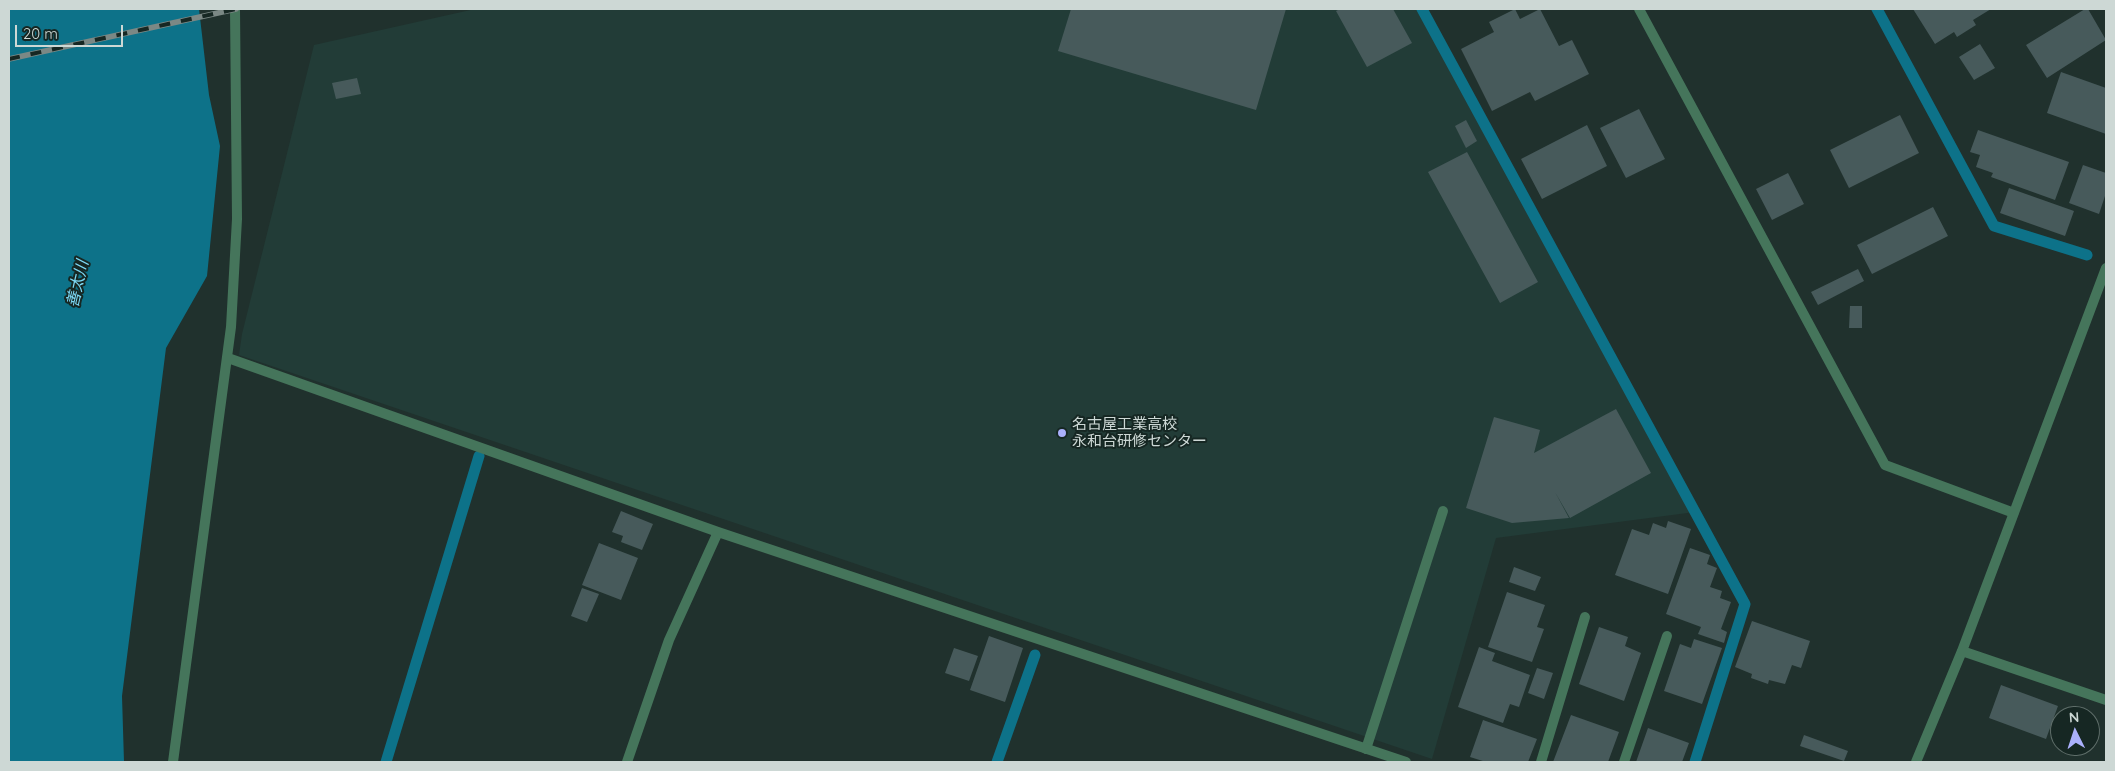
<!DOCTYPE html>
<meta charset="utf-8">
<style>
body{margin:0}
#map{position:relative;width:2115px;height:771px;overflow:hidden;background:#20312d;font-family:Quicksand,sans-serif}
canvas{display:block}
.frame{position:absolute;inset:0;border:10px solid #cdd8d5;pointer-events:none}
.north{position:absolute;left:2050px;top:706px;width:50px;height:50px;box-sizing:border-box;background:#162723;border:1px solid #5f6e6a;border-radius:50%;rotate:356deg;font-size:14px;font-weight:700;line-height:20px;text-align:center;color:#cdd8d5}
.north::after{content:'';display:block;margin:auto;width:18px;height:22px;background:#aab0fb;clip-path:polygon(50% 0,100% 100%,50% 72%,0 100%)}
.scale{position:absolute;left:15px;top:25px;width:108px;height:22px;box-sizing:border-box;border:2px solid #cdd8d5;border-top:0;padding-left:6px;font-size:15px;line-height:18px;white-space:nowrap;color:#cdd8d5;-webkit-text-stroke:4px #162723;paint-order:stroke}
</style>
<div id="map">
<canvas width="2115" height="771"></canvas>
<div class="frame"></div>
<div class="north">N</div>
<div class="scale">20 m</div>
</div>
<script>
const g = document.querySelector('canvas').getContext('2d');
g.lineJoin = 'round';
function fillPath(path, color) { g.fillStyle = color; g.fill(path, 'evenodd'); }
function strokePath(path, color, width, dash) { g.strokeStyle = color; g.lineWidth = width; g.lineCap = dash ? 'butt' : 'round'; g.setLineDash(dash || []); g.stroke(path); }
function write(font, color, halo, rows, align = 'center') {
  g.font = font + ' Quicksand,"Noto Sans JP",sans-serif'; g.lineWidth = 4; g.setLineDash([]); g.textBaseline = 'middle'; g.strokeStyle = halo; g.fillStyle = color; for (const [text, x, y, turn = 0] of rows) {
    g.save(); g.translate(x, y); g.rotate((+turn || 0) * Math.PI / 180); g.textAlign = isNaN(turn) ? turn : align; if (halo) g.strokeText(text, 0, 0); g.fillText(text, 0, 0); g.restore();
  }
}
const built = new Path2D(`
 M475,9H1422L1695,512L1496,538L1432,759L239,355L242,334L314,45Z`);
const water = new Path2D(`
 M9,9H199L209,95L220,146L207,276L166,348L122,696L124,762H9Z`);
const stream = new Path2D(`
 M1422,9L1745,604L1695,762
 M1877,9L1994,226L2087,255
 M386,762L479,456
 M997,762L1035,655`);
const building = new Path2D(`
 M1071,9H1286L1256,110L1058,51Z
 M1340,9H1393L1412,43L1367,67L1336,11Z
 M1515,9L1520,19L1540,9L1559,46L1572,40L1589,74L1535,101L1530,92L1492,111L1461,49L1494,32L1489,22Z
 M1913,9H1991L1973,20L1976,25L1957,37L1954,32L1935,44Z
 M2085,9H2088L2106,40L2047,78L2026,45Z
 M1980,44L1995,68L1974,80L1959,57Z
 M2061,72L2106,88V134L2047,113Z
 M357,78L361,94L336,99L332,83Z
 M1639,109L1665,159L1626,178L1600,128Z
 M1900,115L1919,153L1849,188L1830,150Z
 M1466,120L1477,141L1466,148L1455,126Z
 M1587,125L1607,166L1542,199L1521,159Z
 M1978,130L2069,162L2055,200L1991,177L1993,173L1976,167L1980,155L1970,152Z
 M1467,152L1538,282L1500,303L1428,172Z
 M2083,165L2106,173V193L2099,214L2069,203Z
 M1788,173L1804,204L1772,220L1756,189Z
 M2009,188L2074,211L2065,236L2000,213Z
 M1933,207L1948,236L1872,274L1857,245Z
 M1858,269L1864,281L1818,305L1811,292Z
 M1850,306H1862V328H1849Z
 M1616,409L1651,473L1570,518L1555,492L1569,518L1512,523L1466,508L1494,417L1540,430L1534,453Z
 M621,511L653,524L642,550L621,542L623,536L612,532Z
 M1668,521L1691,529L1668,594L1615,575L1632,529L1649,535L1653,523L1666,528Z
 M599,543L638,558L621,600L582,585Z
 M1690,548L1710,555L1707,564L1717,568L1710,587L1722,591L1720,598L1731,602L1721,629L1727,632L1724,643L1698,634L1701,627L1666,614Z
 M1514,567L1541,577L1535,591L1509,582Z
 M582,588L599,594L587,622L571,616Z
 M1507,592L1545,605L1537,627L1544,629L1532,662L1488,647Z
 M1752,621L1810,641L1801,668L1792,665L1785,684L1769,680L1768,684L1751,678L1752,674L1735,667Z
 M1599,627L1628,637L1625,646L1641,653L1624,701L1579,684Z
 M989,636L1023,648L1005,702L970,690Z
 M1694,639L1722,648L1702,704L1664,691L1680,644L1691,648Z
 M1479,647L1495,653L1492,661L1530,675L1519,707L1510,704L1503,723L1458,707Z
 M954,648L978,656L969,681L945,673Z
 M1537,668L1553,673L1544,699L1528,693Z
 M2001,685L2058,706L2046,739L1989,718Z
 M1571,715L1619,732L1608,762H1553Z
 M1483,720L1537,739L1528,762H1486L1470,757Z
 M1648,728L1689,743L1682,762H1636Z
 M1804,735L1848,751L1844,761L1800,746Z`);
const lane = new Path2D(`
 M1366,749L1443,511
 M1541,762L1585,617
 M1624,762L1667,636`);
const street = new Path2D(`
 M1639,9L1885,465L2014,513
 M228,358L718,532L1406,762
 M1962,651L2106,700
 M173,762L231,327L237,219L235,9
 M627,762L669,640L718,532
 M1916,762L1962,651L2106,268`);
const rail = new Path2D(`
 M9,59L236,9`);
const markers = [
 [1062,433,5,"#aab0fb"]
];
const poiNames = [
 ["名古屋工業高校",1072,424],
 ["永和台研修センター",1072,441]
];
const waterNames = [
 ["善太川",78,284,-77]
];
fillPath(built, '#223c37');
fillPath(water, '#0d7289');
strokePath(stream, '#0d7289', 11);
fillPath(building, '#475a5b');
strokePath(lane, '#45755b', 10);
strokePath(street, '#45755b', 10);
strokePath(rail, '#7b8885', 5.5);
strokePath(rail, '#162723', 4, [11]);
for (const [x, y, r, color] of markers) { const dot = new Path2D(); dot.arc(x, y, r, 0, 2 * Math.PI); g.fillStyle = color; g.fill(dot); strokePath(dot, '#162723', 2); }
write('15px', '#cdd8d5', '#162723', poiNames, 'left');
write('italic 16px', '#7dd9f5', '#162723', waterNames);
</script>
